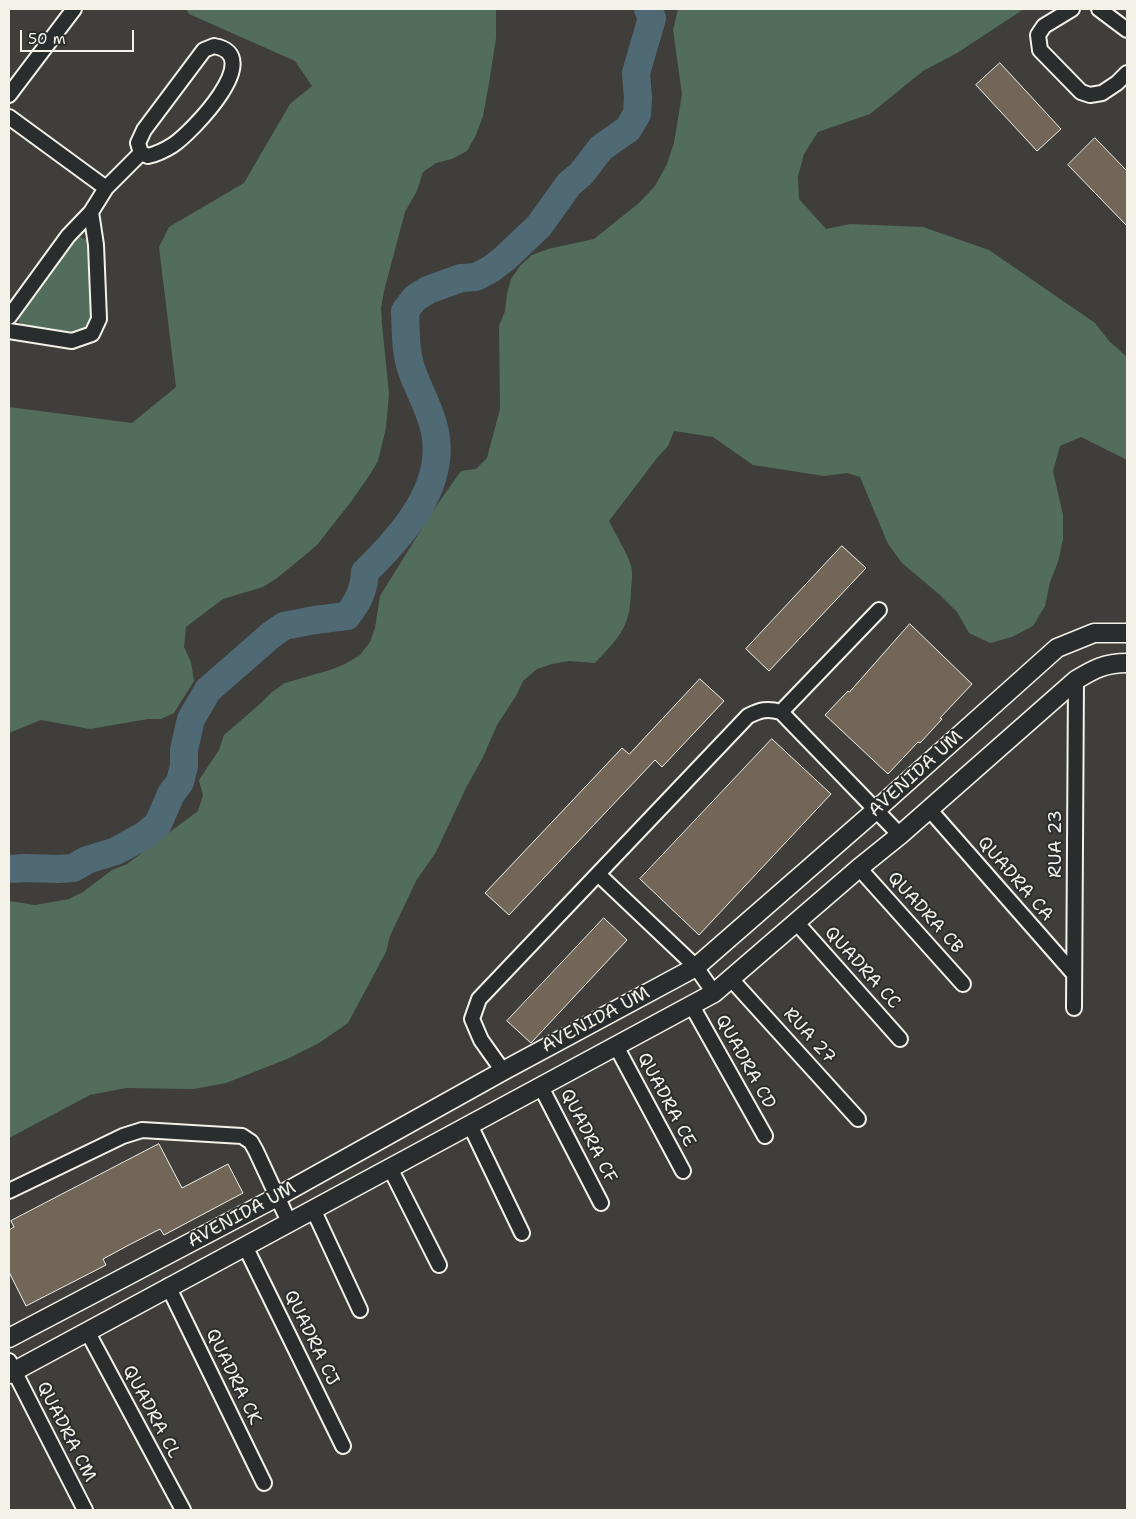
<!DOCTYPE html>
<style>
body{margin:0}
#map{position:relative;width:1136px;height:1519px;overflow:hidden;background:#3f3e3b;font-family:"Shantell Sans",sans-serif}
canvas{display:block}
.frame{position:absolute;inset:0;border:10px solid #f4f1e8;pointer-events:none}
.scale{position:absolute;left:20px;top:30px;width:114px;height:22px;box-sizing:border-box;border:2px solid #f4f1e8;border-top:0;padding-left:6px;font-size:15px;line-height:18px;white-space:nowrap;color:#f4f1e8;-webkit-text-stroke:4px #2a2d2e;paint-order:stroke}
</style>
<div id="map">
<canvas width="1136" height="1519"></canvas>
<div class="frame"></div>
<div class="scale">50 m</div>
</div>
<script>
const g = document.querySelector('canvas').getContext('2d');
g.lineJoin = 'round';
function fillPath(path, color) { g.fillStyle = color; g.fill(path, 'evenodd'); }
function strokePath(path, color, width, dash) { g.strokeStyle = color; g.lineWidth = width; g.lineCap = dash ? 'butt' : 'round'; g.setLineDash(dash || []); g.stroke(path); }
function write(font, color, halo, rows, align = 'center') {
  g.font = font + ' "Shantell Sans",sans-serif'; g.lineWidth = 4; g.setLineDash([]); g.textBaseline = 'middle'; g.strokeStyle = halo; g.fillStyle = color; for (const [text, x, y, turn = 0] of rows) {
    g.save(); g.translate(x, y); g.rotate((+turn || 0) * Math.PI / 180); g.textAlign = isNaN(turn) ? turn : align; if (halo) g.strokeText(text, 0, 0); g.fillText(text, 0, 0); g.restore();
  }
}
const green = new Path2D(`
 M186,9H496V38L489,83L483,116L476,135L467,151L452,159L436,163L423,172L417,191L405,212L384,291L381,308L382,324L389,394L386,428L378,461L369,476L350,503L317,545L304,556L277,578L263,587L223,599L186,627L184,647L191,662L194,681L174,713L161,719H148L90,729L41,720L9,733V407L132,423L176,387L159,247L169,227L244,183L290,104L312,86L295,61L189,14Z
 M678,9H1024L957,53L923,71L870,114L818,132L804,154L798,176L799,199L826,229L850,224L923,227L989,250L1095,323L1109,341L1127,357V460L1081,437L1060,446L1053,471L1063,515V539L1058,562L1050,582L1045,606L1033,626L1012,637L990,643L969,633L957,612L940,595L902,563L888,544L860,477L847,473L824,476L753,465L713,437L674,431L668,446L657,458L609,521C616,536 626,550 631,566C633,573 632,582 631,589C631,627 619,637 595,663L569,661L552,664L537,669L523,681L516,696L497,725L483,757L466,788L436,852L416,881L390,936L386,952L348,1023L319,1043L287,1059L226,1083L194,1089L126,1088L90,1095L9,1138V901L35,905L69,899L83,892L112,870L127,864L198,811L203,795L199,780L219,750L224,735L261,703L272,692L285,683L330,670L345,664L360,655L370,642L375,628L380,596L432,512L461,471L476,469L487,458L500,409L499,326L505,311L507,294L511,279L520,266L532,255L548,249L594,239L639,203L655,186L667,164L674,143L682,94L673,30Z
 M80,237L85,239L89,243L93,316C92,322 91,327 86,330C74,338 43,331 29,329C20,326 18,322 18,313L75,238Z`);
const river = new Path2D(`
 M9,869L25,868L58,869L73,868L87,860L116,851L145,835L158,824L171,794L180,782L184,766V750L191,719L208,690L271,635L284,626L315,620L347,616C358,602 364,590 365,572C402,536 446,487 435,432C431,411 419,391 412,371C405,352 406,331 405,311L415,298L428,290L461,278L476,277L491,269L504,259L539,226L569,184L581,174L601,148L628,129L637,114L638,98L636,73L652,18L648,9`);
const building = new Path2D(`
 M1000,63L1061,129L1037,151L976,85Z
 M1095,138L1127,171V226L1068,165Z
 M842,546L866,568L769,671L746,649Z
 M910,624L972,684L940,718L942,719L920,743L918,742L888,774L825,715L848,691L849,692Z
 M700,679L724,701L662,767L655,760L509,915L485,893L622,748L629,754Z
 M772,739L831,794L699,935L640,879Z
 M604,918L627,940L531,1043L507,1021Z
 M159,1144L182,1188L228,1164L243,1193L164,1235L160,1229L127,1246L103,1259L106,1265L26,1306L9,1272V1230L14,1227L11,1221Z`);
const minor = new Path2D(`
 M1072,9L1044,26L1038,35L1040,50L1081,92L1090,95L1102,93L1117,83L1127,73
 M1099,9L1127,30
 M214,46C267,55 192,132 173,145C165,150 157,154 148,156L141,153L138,143L144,130L204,50Z
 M9,95L74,9
 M9,117L106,188
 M9,317L68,236L91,212L106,188L141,153
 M9,331L72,341L92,334L99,319L96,245L91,212
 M781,712L879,610
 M929,809L1074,974
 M859,868L963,984
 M598,874L696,967L714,993
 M796,922L900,1039
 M731,979L858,1119
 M692,1006L765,1136
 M1074,1008L1076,680
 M616,1046L683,1171
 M503,1071L481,1040L472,1019L479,999L748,716C760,710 767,708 781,712L900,835
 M541,1087L601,1203
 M470,1125L522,1233
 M390,1168L439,1265
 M9,1191L123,1136L142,1130L242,1136L251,1142L256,1151L289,1222
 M313,1209L360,1310
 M245,1246L343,1446
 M168,1286L264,1483
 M87,1331L183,1510
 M9,1361L85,1510`);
const tertiary = new Path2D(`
 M9,1338L277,1197L503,1071L696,967L876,810L1057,648L1094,633H1127
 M9,1374L714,993L859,868L900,835L1076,680C1094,669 1105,663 1127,663`);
const streetNames = [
 ["AVENIDA UM",916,774,-42],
 ["RUA 23",1056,844,-90],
 ["QUADRA CA",1015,879,49],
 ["QUADRA CB",925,913,48],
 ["QUADRA CC",862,968,48],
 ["AVENIDA UM",596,1020,-28],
 ["RUA 27",809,1036,48],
 ["QUADRA CD",745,1062,61],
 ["QUADRA CE",666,1100,62],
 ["QUADRA CF",588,1136,63],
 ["AVENIDA UM",242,1215,-28],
 ["QUADRA CJ",311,1338,64],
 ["QUADRA CK",233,1377,64],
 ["QUADRA CL",151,1412,62],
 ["QUADRA CM",66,1432,63]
];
fillPath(green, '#526d5c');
strokePath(river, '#506a75', 28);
fillPath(building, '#716658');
strokePath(building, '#f4f1e8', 1);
strokePath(minor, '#f4f1e8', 18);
strokePath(tertiary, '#f4f1e8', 21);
strokePath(minor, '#2a2d2e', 14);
strokePath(tertiary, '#2a2d2e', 18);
write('18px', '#f4f1e8', '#2a2d2e', streetNames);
</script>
